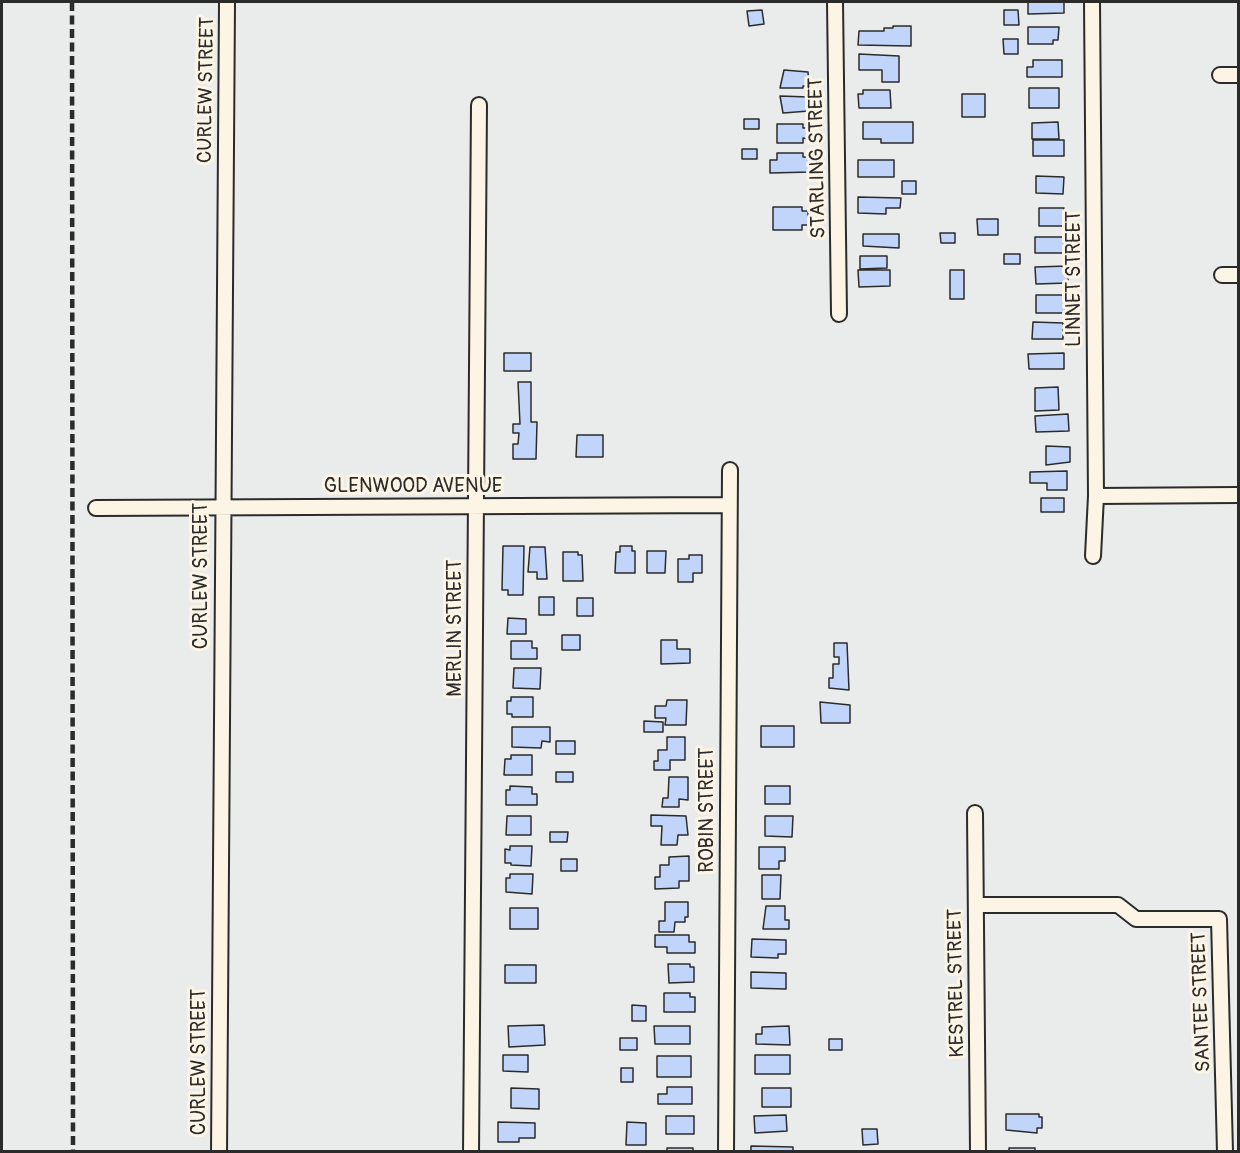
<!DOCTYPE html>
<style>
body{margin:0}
#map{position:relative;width:1240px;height:1153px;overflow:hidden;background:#eaebeb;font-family:Pangolin,sans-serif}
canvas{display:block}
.frame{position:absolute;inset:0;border:3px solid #2b2b2b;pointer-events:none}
</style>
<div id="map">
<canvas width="1240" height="1153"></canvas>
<div class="frame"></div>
</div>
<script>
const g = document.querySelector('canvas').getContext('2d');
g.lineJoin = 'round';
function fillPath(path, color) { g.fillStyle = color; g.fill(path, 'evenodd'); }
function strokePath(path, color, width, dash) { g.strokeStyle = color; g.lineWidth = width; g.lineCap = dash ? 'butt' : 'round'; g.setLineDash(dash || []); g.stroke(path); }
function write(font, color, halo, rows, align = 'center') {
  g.font = font + ' Pangolin,sans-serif'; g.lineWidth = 6; g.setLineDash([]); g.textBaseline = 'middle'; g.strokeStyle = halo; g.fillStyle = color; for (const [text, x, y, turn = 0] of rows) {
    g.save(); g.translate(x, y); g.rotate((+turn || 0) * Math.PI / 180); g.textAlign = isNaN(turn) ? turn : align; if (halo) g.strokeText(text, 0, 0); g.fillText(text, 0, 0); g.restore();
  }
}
const building = new Path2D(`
 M1028,2H1064V13L1028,14Z
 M762,10L764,24L749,26L747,11Z
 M1004,10H1018L1019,25H1004Z
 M893,26H911V46L858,45L859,31H884V28H893Z
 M1028,27H1059L1058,40H1053V44H1028Z
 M1003,39H1018V54H1004Z
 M859,54L899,56V82H882V70H859Z
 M1033,60H1062V77H1027V67H1033Z
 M784,70L808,72L809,86H803V88H780Z
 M1029,88H1059V108H1029Z
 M863,90H890L891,108H859L858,94H863Z
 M962,94H985V117H962Z
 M780,96L809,97V111L783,113Z
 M744,119H759V129H744Z
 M863,122H913V143H881V139H863Z
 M1058,122L1059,139H1032V123Z
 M777,124H803V128H808V139L803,138V143H777Z
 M1033,140H1064V156H1033Z
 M742,149H757V159H742Z
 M777,153H803V157H810V172L770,173V160H777Z
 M858,160H894V177H858Z
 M1036,176L1064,177L1063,194L1036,193Z
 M902,181H916V194H902Z
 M858,197L901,198L900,208H886V214L858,213Z
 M773,207H802V211H808V225H802V230H773Z
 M1039,208H1064V226H1039Z
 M977,219H998V235H978Z
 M940,233H955V243H941Z
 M863,234H899V248L863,246Z
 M1035,237H1064V253H1035Z
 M1004,254H1020V264H1004Z
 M860,256H887V268L860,269Z
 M1068,266V283L1036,284L1035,267Z
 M858,270H890V286L859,287Z
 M950,270H964V299H950Z
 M1036,295H1065V313H1036Z
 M1033,322L1063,323V339H1032Z
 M504,353H531V371H504Z
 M1064,353V369H1029L1028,354Z
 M518,382H531V422H537L536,459H513V444H518L519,433H513V424H520Z
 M1058,387L1059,410L1035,411V388Z
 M1068,414L1069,431L1036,432L1035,416Z
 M577,435H603V457H576Z
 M1046,446L1070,447V462L1046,465Z
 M1067,471V490H1047V483H1030V472Z
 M1041,498H1064V512H1041Z
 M503,546H524L523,595H508V590H502Z
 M620,546H632V551H635V573H615L616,552H620Z
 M530,547H545L547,579H537V572H528Z
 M647,551H666L665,573H647Z
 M563,552H578V555H582L583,581H563Z
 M689,555H702V573H693V582H678V559H689Z
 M539,597H554V615H539Z
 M577,598H593V616H577Z
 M508,618L526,619V634H507Z
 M562,635H580V650H562Z
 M661,640H677V649H690V663L661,664Z
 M511,641H532V648H537V659H511Z
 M834,643H847L849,690L829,688V678H833V664H839V657H834Z
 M514,668H541L540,689L513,688Z
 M511,697H533V717H512V714H507V701H511Z
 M667,700H687L686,725H665L666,718H655V706H666Z
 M820,702L850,705V723H821Z
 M644,721L663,722V732H644Z
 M761,726H794V747H761Z
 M512,727H550V742L542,741L541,748L512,747Z
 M667,737H685V760H670V770H654V761H658V750H667Z
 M556,741H575V754H556Z
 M511,755H532V775H504L505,759H511Z
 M556,772H573V782H556Z
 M669,777H688V800L679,799V807H662L663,798H668Z
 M510,786L532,787V794H537V805H506V790H510Z
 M765,786H790V804H765Z
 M651,815L686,816L688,835H678L677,845H661L662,826H651Z
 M507,816H531V835H506Z
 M765,816H793L792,837L765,836Z
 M550,832H568L567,842H550Z
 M510,846H532L531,866L511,865V863H505V849L510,850Z
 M759,847H785V861H779V869H759Z
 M689,856V881H679V888L655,889V877H660V865H669V857Z
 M561,859H577V871H561Z
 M510,874H533L532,894L506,892V878H510Z
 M762,875H781L780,899H762Z
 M665,902H688V917H685V922H675L674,932H659V921H665Z
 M766,906H785V920H789V929H763Z
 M510,908H538V929H510Z
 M655,935H689V942H695V953H667V947H655Z
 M752,939L786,940V954H778V958L751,957Z
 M668,964H690V967H694V982L669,983Z
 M505,965H536V983H505Z
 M751,972L786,973V989L751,988Z
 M664,993H690V997H695V1012H664Z
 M632,1005L646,1006V1021H632Z
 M544,1025L545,1045L509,1047L508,1026Z
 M654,1026H690V1044H655Z
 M789,1026L790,1045L756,1044V1034H762V1027Z
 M620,1038H637V1050H620Z
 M829,1039H842V1050H829Z
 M503,1055H528V1072L503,1071Z
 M755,1055H790V1074H755Z
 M657,1056H691V1077H657Z
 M621,1068H633V1082H621Z
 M667,1087H692V1104H658V1094H667Z
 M511,1088L539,1089V1109L511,1108Z
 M762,1088H791V1107H762Z
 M1006,1114H1039V1117H1042V1128H1037V1133L1006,1130Z
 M786,1115L787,1131L755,1133L754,1116Z
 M666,1116H694V1134H666Z
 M498,1122L535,1123V1138H519V1142H498Z
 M627,1122L646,1123V1145H626Z
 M862,1129H877L878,1144L863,1145Z
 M751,1146L793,1147V1152H751Z
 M667,1148H693V1152H667Z
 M1009,1148H1035V1152H1009Z`);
const street = new Path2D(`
 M835,2L839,314
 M1092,2L1096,496L1093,556
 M1220,75H1238
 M1222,275H1238
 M1096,496L1238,495
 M96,508L729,505
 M975,813L978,1152
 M976,905H1118L1136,919H1219L1225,1152
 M219,1152L227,2
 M471,1152L479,105
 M726,1152L730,470`);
const rail = new Path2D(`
 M72,2L73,1152`);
const streetNames = [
 ["CURLEW STREET",207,90,-89],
 ["STARLING STREET",818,158,-91],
 ["LINNET STREET",1075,279,-90],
 ["GLENWOOD AVENUE",413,487],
 ["CURLEW STREET",202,576,-90],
 ["MERLIN STREET",456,628,-90],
 ["ROBIN STREET",708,810,-90],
 ["KESTREL STREET",957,983,-91],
 ["SANTEE STREET",1202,1002,-92],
 ["CURLEW STREET",200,1062,-90]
];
fillPath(building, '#c1d5fa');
strokePath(building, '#2b2b2b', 1.5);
strokePath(street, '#2b2b2b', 18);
strokePath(street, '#fcf5e5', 14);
strokePath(rail, '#2b2b2b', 4.5, [9, 4.5]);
write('20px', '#2b2b2b', '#fcf5e5', streetNames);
</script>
